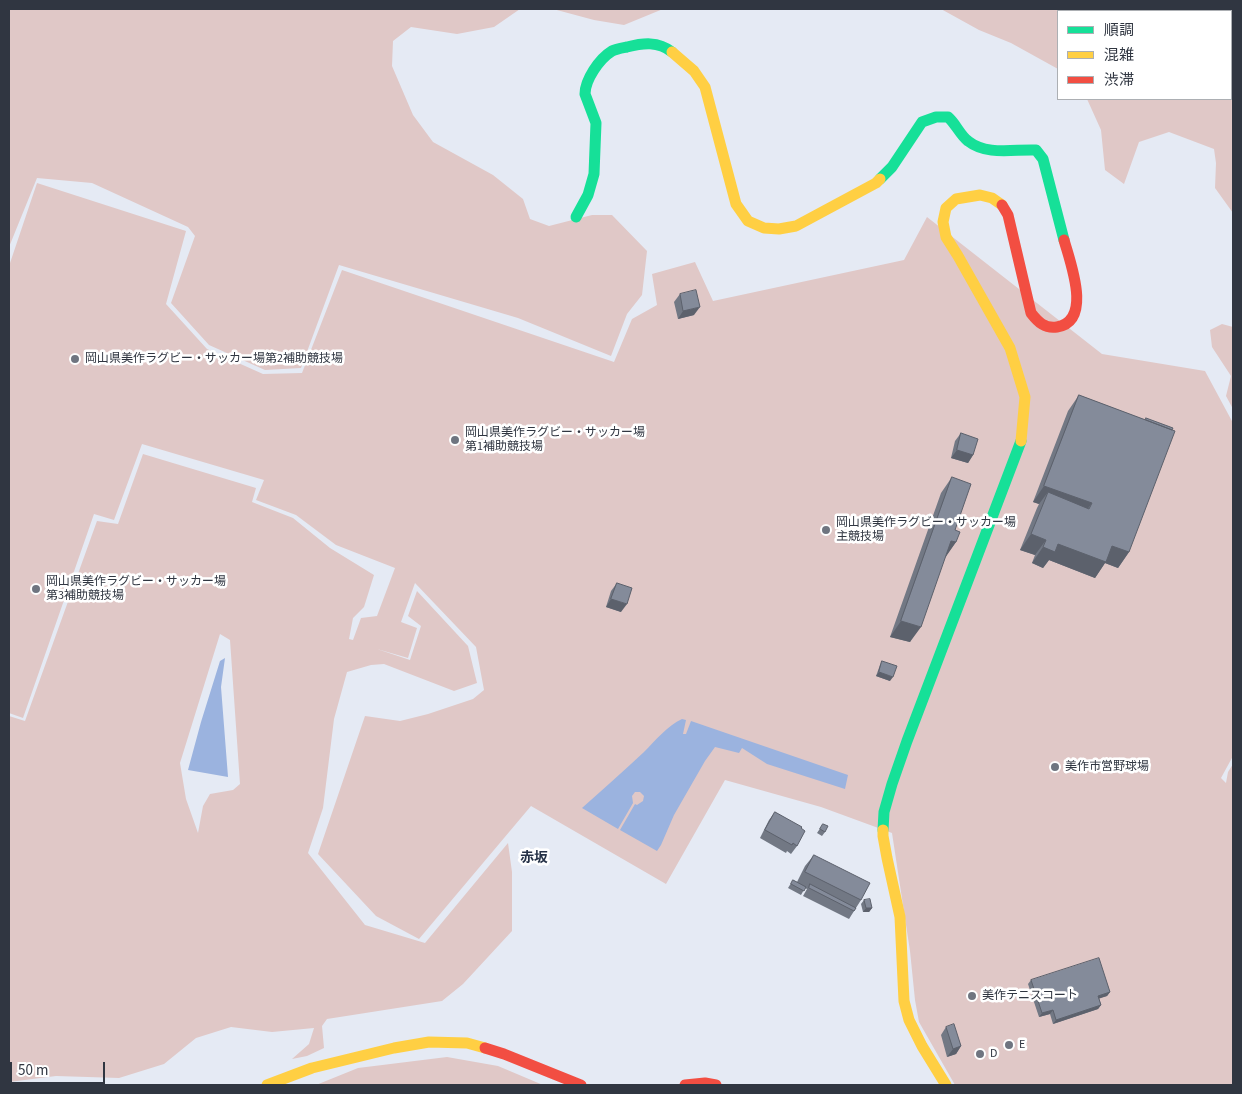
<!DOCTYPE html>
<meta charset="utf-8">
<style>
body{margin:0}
#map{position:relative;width:1242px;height:1094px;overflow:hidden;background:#e5eaf4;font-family:"Source Sans 3","Noto Sans JP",sans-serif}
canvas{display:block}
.frame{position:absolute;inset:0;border:10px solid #303641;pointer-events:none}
.legend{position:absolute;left:1057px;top:10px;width:175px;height:90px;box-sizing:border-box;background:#fff;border:1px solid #acafb3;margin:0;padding:6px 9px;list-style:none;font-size:15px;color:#303641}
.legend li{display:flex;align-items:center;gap:10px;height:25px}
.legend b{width:25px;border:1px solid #acafb3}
.scale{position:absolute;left:10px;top:1062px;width:95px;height:22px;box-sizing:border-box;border:2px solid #303641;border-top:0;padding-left:6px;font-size:15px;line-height:18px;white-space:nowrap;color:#303641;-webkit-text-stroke:4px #fff;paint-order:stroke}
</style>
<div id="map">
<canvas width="1242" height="1094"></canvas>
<div class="frame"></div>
<ul class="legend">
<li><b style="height:6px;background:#16e098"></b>順調</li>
<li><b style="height:6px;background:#ffcf43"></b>混雑</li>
<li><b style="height:6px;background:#f24e42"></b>渋滞</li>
</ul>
<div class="scale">50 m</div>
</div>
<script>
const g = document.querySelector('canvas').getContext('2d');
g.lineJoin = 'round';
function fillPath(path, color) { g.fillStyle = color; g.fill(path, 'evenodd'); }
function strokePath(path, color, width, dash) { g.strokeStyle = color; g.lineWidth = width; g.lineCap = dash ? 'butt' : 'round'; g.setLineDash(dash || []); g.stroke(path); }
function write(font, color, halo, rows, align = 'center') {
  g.font = font + ' "Source Sans 3","Noto Sans JP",sans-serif'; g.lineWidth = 5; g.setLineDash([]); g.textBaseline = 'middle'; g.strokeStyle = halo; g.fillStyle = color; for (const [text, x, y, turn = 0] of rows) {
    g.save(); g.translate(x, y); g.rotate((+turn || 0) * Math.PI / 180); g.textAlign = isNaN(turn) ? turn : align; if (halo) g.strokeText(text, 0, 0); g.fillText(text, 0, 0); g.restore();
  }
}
const green = new Path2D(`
 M9,9H520L494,27L457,34L411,27L393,41L392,66L413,115L433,142L493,175L523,199L530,219L549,226L592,215H612L647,251L642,295L627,314L611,356L518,318L339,265L301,368L265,370L209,345L171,303L195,236L188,227L92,183L37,178L9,247Z
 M553,9H663L624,25L594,20Z
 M941,9H1233V213L1215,188L1216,163L1214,149L1169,132L1139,142L1124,184L1105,170L1101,130L1087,99H1231V11H1058V69L1011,43L979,30Z
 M37,183L186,231L166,304L207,349L263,374L302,373L342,270L614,362L632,319L657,305L652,274L695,262L713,301L904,260L927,217L1102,354L1205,371L1233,423V756L1221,778L1226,783L1228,772L1233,764V1085H955L919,1022L915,1000L910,951L892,833L821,807L725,780L666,884L531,806L419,939L376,916L318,854L365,716L400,721L428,714L473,699L484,690L476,647L415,583L401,622L417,628L408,658L377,649L410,660L421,626L408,616L417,591L468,646L477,683L454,691L384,664L371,665L347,672L334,719L323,808L308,853L365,925L425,943L508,843L512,872V931L463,984L442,1001L327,1019L322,1026L324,1048L307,1056L292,1059L309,1044L314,1028L272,1032L231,1027L196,1038L164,1064L119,1078L56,1076L9,1082V716L25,721L97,521L118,524L143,454L256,488L252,502L293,518L330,548L374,575L364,607L353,618L349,639L353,640L361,618L377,616L395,568L336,545L296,515L256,500L264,480L142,444L114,520L94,514L23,718L9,713V266ZM220,634L230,640L240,784L233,790L210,794L203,806L198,833L186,799L180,763Z
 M1222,324L1233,327V409L1226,396L1231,376L1212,347L1210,330Z
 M447,1057L498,1066L543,1085H316L358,1068Z`);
const water = new Path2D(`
 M225,658L221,687L228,777L188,770L201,722L220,661Z
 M682,719L686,720L683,734H686L691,721L848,775L845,789L767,764L742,748L739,753L715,747L705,761L674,815L661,845L657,851L620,830L635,804L637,805L643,801L644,796L640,792H635L632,796L633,803L618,829L582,808C603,789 624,771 644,752C655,741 668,725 682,719Z`);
const fast = new Path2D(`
 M880,179L892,167L922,122L936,117H948C956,124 960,135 968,141C987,156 1014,149 1036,150L1043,159L1064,240
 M576,217L588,195L594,174L596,123L585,94C585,80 599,59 612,51C616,49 622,48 627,47C643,43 658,41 672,52
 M883,830L884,812L892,784L907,741L1021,441`);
const slow = new Path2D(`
 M672,52L694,71L705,87L736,204L748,221L764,228L779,229L796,226L876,183L880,179
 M1002,205L992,198L980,195L956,199L946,208L943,222L946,237L958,256L1010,348L1025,397L1021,441
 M883,830V836L887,858L900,917L904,1001L909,1020L922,1046L946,1085
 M267,1085L312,1068L394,1048L429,1042L467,1043L485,1048`);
const jam = new Path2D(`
 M1002,205L1008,215L1031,313C1038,322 1045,329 1057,327C1093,321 1070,262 1064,240
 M485,1048L504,1054L581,1085
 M685,1085L705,1083L716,1085`);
const wall = new Path2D(`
 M680,294L694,315L678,319L674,302Z
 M1079,395L1145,420L1129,552L1118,568L1105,563L1095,578L1049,560L1043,568L1032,563L1035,555L1020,550L1037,508L1039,504L1033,502L1068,411Z
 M961,433L973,455L968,463L951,458L955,441Z
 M952,477L956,542L945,557L910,642L890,637L941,493Z
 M617,583L621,612L606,607L611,591Z
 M882,661L890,681L876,676L880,665Z
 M775,812L801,828L797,846L791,854L787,851L786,853L760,838L769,820Z
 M823,824L825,832L822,836L817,833Z
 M814,855L861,900L849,919L803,896L807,889L805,888L801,895L788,888L793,880L797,882L805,866Z
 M864,900L872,908L869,912H863L861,904Z
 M1031,980L1110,992L1107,996L1099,998L1101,1005L1098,1009L1053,1024L1050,1014L1039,1017L1028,984Z
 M946,1027L961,1046L956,1054L947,1057L941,1035Z`);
const shadedWall = new Path2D(`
 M700,307L694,315L678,319L683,311Z
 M957,450L973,455L968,463L951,458Z
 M1044,486L1092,503L1080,519L1048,492L1039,504L1033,502Z
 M1031,534L1046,540L1035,555L1020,550Z
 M951,541L956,542L945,558Z
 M1058,544L1112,546L1129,552L1118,568L1105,563L1095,578L1049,560L1043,568L1032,563L1043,547Z
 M611,599L627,604L621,612L606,607Z
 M901,621L921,627L910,642L890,637Z
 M879,672L893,677L890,681L876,676Z
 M866,908H872L869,912H863Z
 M1110,992L1107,996L1095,1000L1098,996Z
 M1101,1005L1098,1009L1053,1024L1056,1020Z
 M1053,1010L1050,1014L1039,1017L1042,1013Z
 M961,1046L956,1054L947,1057L953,1049Z`);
const building = new Path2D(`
 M696,290L700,307L683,311L680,294Z
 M1079,395L1175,431L1129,552L1112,546L1106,562L1058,544L1055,552L1043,547L1046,540L1031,534L1048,492L1089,509L1092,503L1044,486Z
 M1146,418L1173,428L1172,430L1146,420Z
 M961,433L978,439L973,455L957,450Z
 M952,477L971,484L955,530L960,532L956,542L951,541L921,627L901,621Z
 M617,583L632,588L627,604L611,599Z
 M882,661L897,666L893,677L879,672Z
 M775,812L802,827L801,828L805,831L797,846L793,843L792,845L765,830Z
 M823,824L828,826L825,832L820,829Z
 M814,855L870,883L861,900L805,872Z
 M793,880L806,887L804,891L791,884Z
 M810,884L856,908L854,911L809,888Z
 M870,899L872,908H866L864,900Z
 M1099,958L1110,992L1098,996L1101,1005L1056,1020L1053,1010L1042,1013L1031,980Z
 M954,1024L961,1046L953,1049L946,1027Z`);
const markers = [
 [75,359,5,"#6f7580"],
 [455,440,5,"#6f7580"],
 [826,530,5,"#6f7580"],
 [36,589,5,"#6f7580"],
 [1055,767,5,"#6f7580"],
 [972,996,5,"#6f7580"],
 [1009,1045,5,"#6f7580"],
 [980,1054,5,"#6f7580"]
];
const poiNames = [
 ["岡山県美作ラグビー・サッカー場第2補助競技場",85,359],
 ["岡山県美作ラグビー・サッカー場",465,433],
 ["第1補助競技場",465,447],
 ["岡山県美作ラグビー・サッカー場",836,523],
 ["主競技場",836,537],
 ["岡山県美作ラグビー・サッカー場",46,582],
 ["第3補助競技場",46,596],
 ["美作市営野球場",1065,767],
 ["美作テニスコート",982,996],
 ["E",1019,1045],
 ["D",990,1054]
];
const neighbourhoodNames = [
 ["赤坂",534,859]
];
fillPath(green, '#e0c8c7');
fillPath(water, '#9bb3df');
strokePath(fast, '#16e098', 11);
strokePath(slow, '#ffcf43', 11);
strokePath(jam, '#f24e42', 11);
fillPath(wall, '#727884');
fillPath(shadedWall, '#5c616c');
fillPath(building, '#848b9a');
strokePath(building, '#5c616c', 1);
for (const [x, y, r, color] of markers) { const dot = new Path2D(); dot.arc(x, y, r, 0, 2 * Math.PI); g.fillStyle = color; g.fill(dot); strokePath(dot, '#fff', 2); }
write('12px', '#303641', '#fff', poiNames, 'left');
write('bold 14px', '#263247', '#fff', neighbourhoodNames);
</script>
